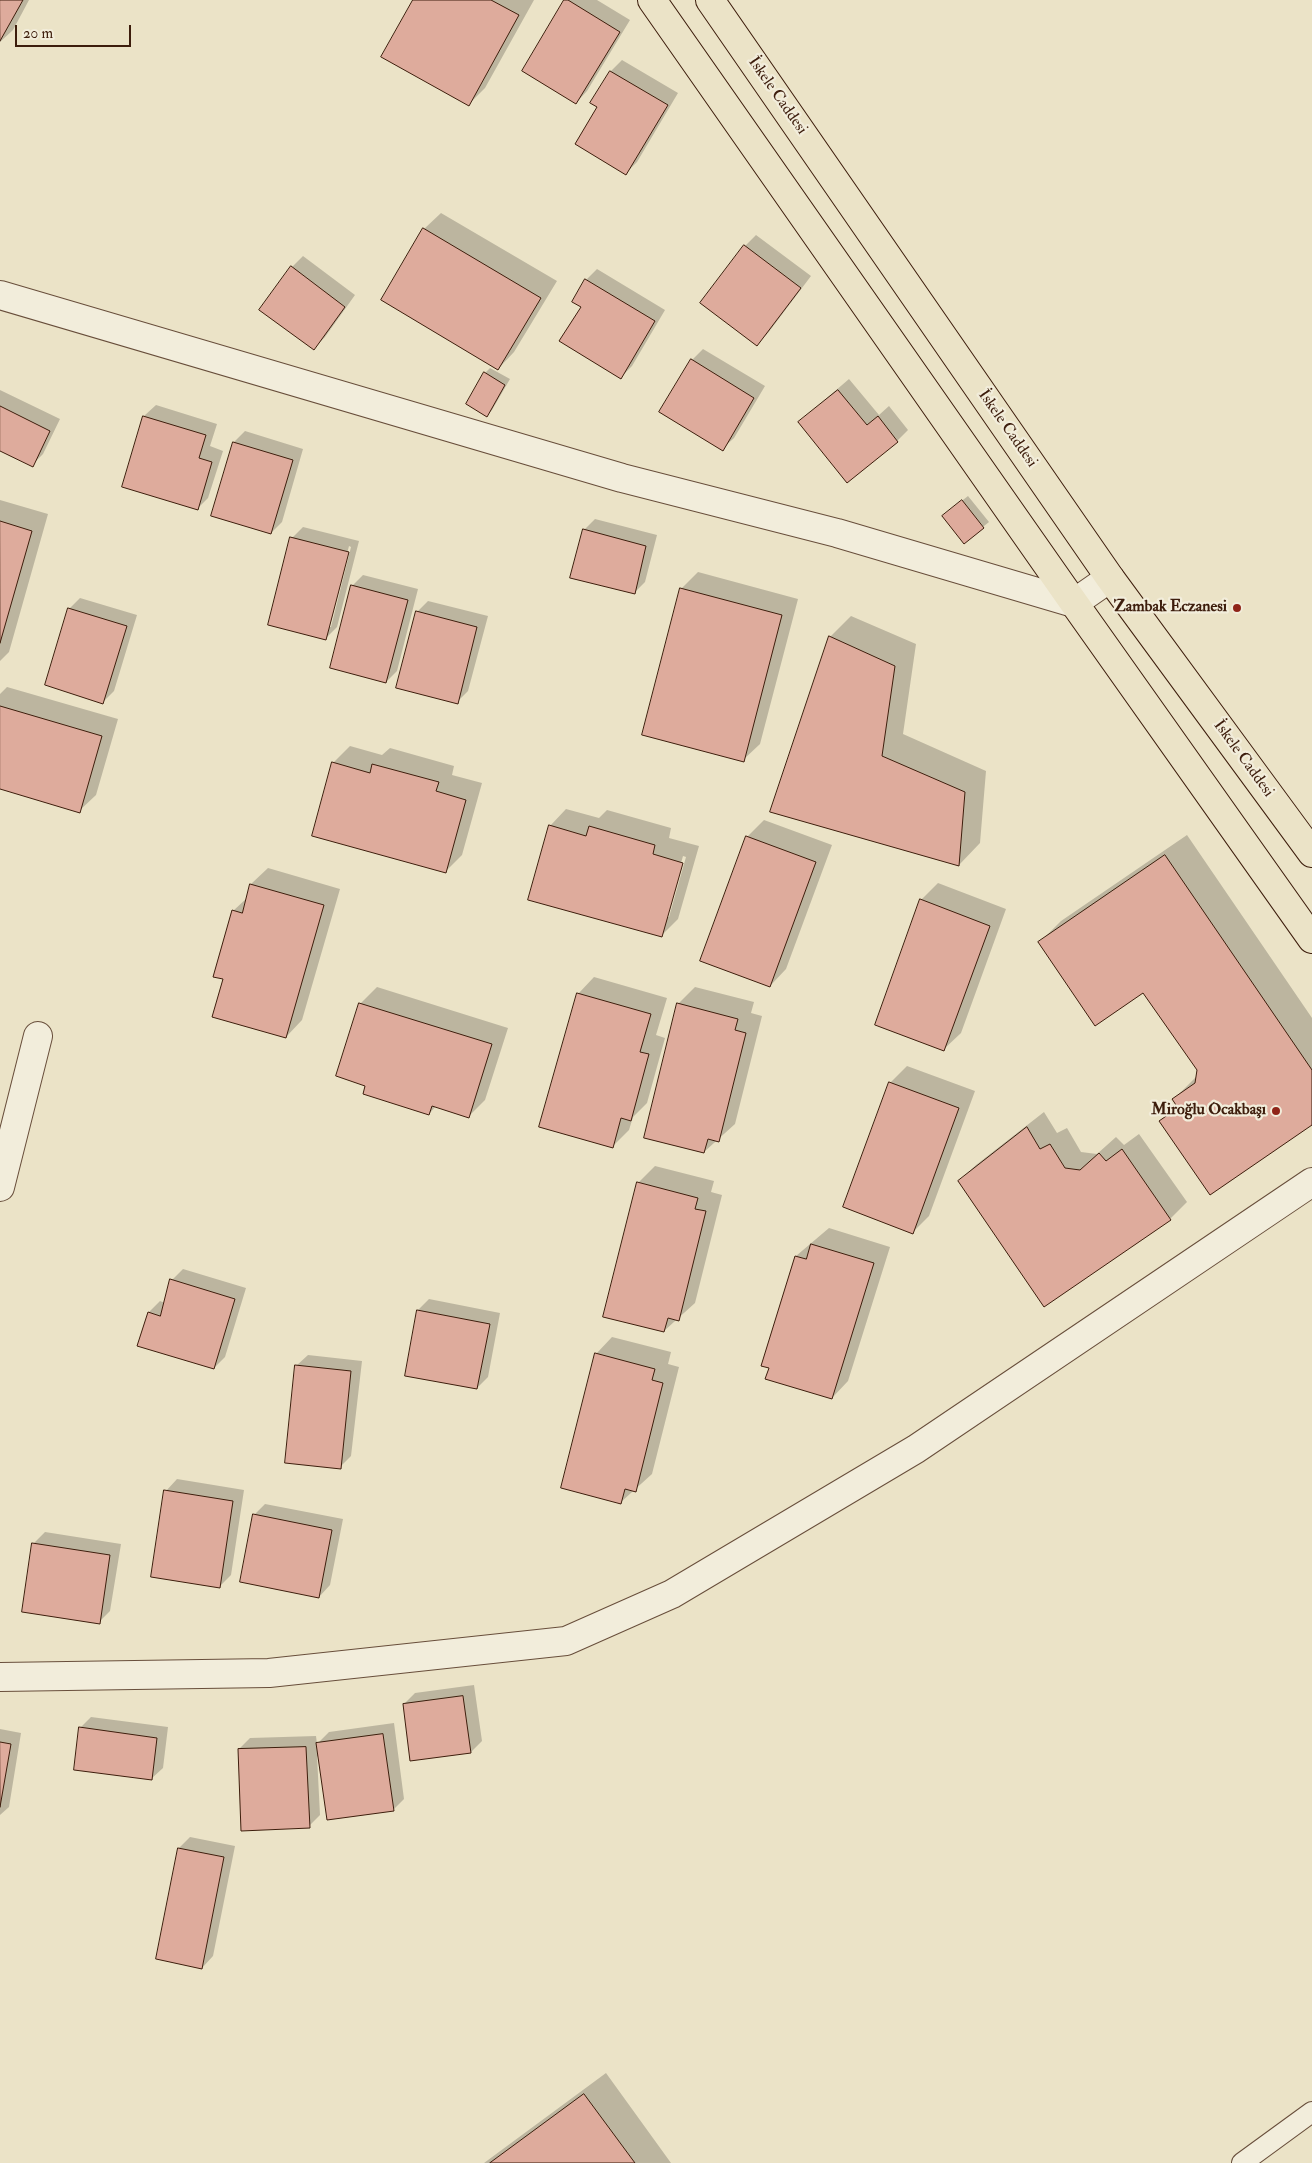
<!DOCTYPE html>
<meta charset="utf-8">
<style>
body{margin:0}
#map{position:relative;width:1312px;height:2163px;overflow:hidden;background:#ebe3c7;font-family:"IM FELL Double Pica",serif}
canvas{display:block}
.scale{position:absolute;left:15px;top:25px;width:116px;height:22px;box-sizing:border-box;border:2px solid #3d1d0c;border-top:0;padding-left:6px;font-size:15px;line-height:18px;white-space:nowrap;color:#3d1d0c;-webkit-text-stroke:4px #f2eddb;paint-order:stroke}
</style>
<div id="map">
<canvas width="1312" height="2163"></canvas>
<div class="scale">20 m</div>
</div>
<script>
const g = document.querySelector('canvas').getContext('2d');
g.lineJoin = 'round';
function fillPath(path, color) { g.fillStyle = color; g.fill(path, 'evenodd'); }
function strokePath(path, color, width, dash) { g.strokeStyle = color; g.lineWidth = width; g.lineCap = dash ? 'butt' : 'round'; g.setLineDash(dash || []); g.stroke(path); }
function write(font, color, halo, rows, align = 'center') {
  g.font = font + ' "IM FELL Double Pica",serif'; g.lineWidth = 4.5; g.setLineDash([]); g.textBaseline = 'middle'; g.strokeStyle = halo; g.fillStyle = color; for (const [text, x, y, turn = 0] of rows) {
    g.save(); g.translate(x, y); g.rotate((+turn || 0) * Math.PI / 180); g.textAlign = isNaN(turn) ? turn : align; if (halo) g.strokeText(text, 0, 0); g.fillText(text, 0, 0); g.restore();
  }
}
const shadow = new Path2D(`
 M0,0H29L13,30L0,42Z
 M414,0H534L485,88L468,105Z
 M566,0H597L630,20L587,91L576,103Z
 M622,60L678,93L637,162L626,173L599,107L592,103L611,71Z
 M441,213L557,281L514,352L498,369L424,229Z
 M756,235L811,276L768,333L757,344L745,246Z
 M303,256L355,295L325,337L314,348L292,267Z
 M597,269L665,310L632,366L621,377L582,306L586,280Z
 M703,349L765,386L734,438L722,449L692,360Z
 M490,368L510,379L492,410L487,415L485,373Z
 M849,379L879,415L889,406L908,430L897,441L799,422Z
 M0,390L60,419L43,454L32,465L0,449Z
 M156,405L217,424L210,446L223,451L208,498L197,509L123,486L144,416Z
 M245,431L303,449L282,522L271,533L234,442Z
 M968,496L989,522L964,542L949,511Z
 M0,500L48,514L9,652L0,661Z
 M595,519L657,535L645,582L634,593L584,530Z
 M303,527L359,541L337,627L326,638L292,538ZM349,546L351,547L331,627H328Z
 M698,572L798,599L760,744L743,760L681,589Z
 M363,575L418,589L397,671L386,682L352,586Z
 M80,598L137,615L114,691L103,702L69,609Z
 M428,601L488,616L468,691L457,702L417,612Z
 M851,616L916,644L903,734L986,771L980,843L959,865L772,811L830,637Z
 M7,687L118,719L96,795L79,811L0,788V694Z
 M350,746L382,755L390,748L454,766L452,775L482,783L462,855L445,872L333,763Z
 M566,809L599,818L607,810L671,828L669,838L699,846L678,919L662,935L550,826ZM683,856L686,857L669,917H666Z
 M764,820L832,845L786,969L770,986L747,837Z
 M1187,835L1312,1018V1123L1161,1122L1178,1105L1174,1099L1197,1076L1198,1070L1143,991L1040,942L1061,921Z
 M268,868L340,889L302,1020L286,1037L224,978L233,911L248,897L251,884Z
 M938,883L1006,909L961,1033L944,1049L921,900Z
 M594,977L667,998L656,1035L665,1038L647,1103L633,1117L629,1130L613,1146L578,994Z
 M377,987L508,1028L485,1100L468,1117L436,1106L429,1114L367,1085L360,1004Z
 M695,987L754,1002L751,1013L762,1016L735,1124L704,1152L678,1004Z
 M907,1066L975,1091L929,1216L913,1232L890,1083Z
 M1044,1112L1057,1133L1067,1128L1081,1152L1097,1154L1116,1137L1124,1145L1139,1134L1187,1202L1170,1219L1044,1306L959,1181L976,1165Z
 M655,1166L714,1181L711,1192L722,1195L695,1303L664,1331L638,1183Z
 M829,1228L890,1247L848,1381L832,1398L796,1256Z
 M183,1269L246,1288L225,1357L214,1368L149,1312L160,1301L165,1303L172,1280Z
 M429,1299L500,1313L488,1377L477,1388L418,1310Z
 M612,1337L671,1352L668,1364L679,1367L652,1474L621,1502L596,1354Z
 M308,1355L362,1361L351,1456L340,1467L296,1366Z
 M177,1479L244,1490L231,1575L220,1586L166,1491Z
 M265,1504L343,1519L330,1585L319,1597L254,1515Z
 M45,1532L121,1544L110,1611L99,1622L34,1543Z
 M474,1685L482,1741L471,1752L404,1704L415,1693Z
 M91,1717L168,1727L163,1768L151,1779L80,1728Z
 M394,1723L404,1799L393,1810L317,1756L320,1815L309,1826L239,1749L250,1738L316,1736L317,1744L329,1732Z
 M0,1729L21,1733L9,1807L0,1815Z
 M190,1837L235,1846L213,1956L202,1968L157,1958L179,1848Z
 M606,2073L671,2163H484Z`);
const building = new Path2D(`
 M0,0H23L0,41Z
 M413,0H491L519,15L469,106L381,57Z
 M564,0H568L620,32L576,104L522,71Z
 M610,71L668,105L626,175L575,144L597,107L590,103Z
 M423,228L541,298L498,370L381,300Z
 M744,245L801,288L757,346L700,303Z
 M291,266L345,307L314,350L259,310Z
 M585,279L655,321L621,379L559,341L581,307L572,302Z
 M691,359L754,398L723,451L659,412Z
 M484,372L505,385L487,417L466,404Z
 M838,390L867,425L878,416L898,442L847,483L798,422Z
 M0,406L50,431L33,467L0,451Z
 M143,416L206,435L199,458L212,462L198,510L122,487Z
 M233,442L293,460L271,534L211,516Z
 M962,500L984,528L964,544L942,516Z
 M0,521L32,531L0,643Z
 M583,529L646,546L635,594L570,578Z
 M290,537L349,552L326,640L268,625Z
 M351,585L408,600L386,683L330,668Z
 M680,588L782,615L744,762L642,735Z
 M68,608L127,626L103,704L45,685Z
 M416,611L477,627L458,704L396,688Z
 M829,636L895,666L882,756L965,792L959,866L770,812Z
 M0,706L102,736L80,813L0,789Z
 M332,762L370,773L372,764L439,782L436,791L466,800L446,873L312,836Z
 M549,825L586,836L589,826L655,845L653,854L683,863L662,937L528,900Z
 M746,836L816,862L770,987L700,961Z
 M1165,855L1312,1070V1125L1210,1195L1159,1121L1178,1108L1172,1099L1195,1083L1197,1070L1143,993L1095,1026L1038,942Z
 M250,884L324,905L286,1038L212,1017L223,979L213,977L232,910L242,913Z
 M920,899L990,926L944,1051L875,1025Z
 M577,993L651,1014L640,1052L649,1054L631,1121L621,1118L613,1148L539,1127Z
 M359,1003L492,1044L469,1118L432,1106L429,1115L363,1094L365,1086L336,1076Z
 M677,1003L738,1019L735,1030L746,1033L719,1142L708,1139L704,1153L644,1138Z
 M889,1082L959,1108L913,1234L843,1207Z
 M1027,1127L1040,1149L1050,1144L1065,1168L1080,1170L1099,1153L1106,1161L1122,1149L1171,1220L1044,1307L958,1181Z
 M637,1182L698,1198L695,1209L706,1211L679,1321L668,1318L664,1332L603,1317Z
 M811,1244L874,1263L832,1399L765,1379L769,1368L761,1366L795,1256L806,1259Z
 M170,1279L235,1299L214,1369L137,1346L148,1312L160,1316Z
 M417,1310L490,1324L477,1389L405,1376Z
 M595,1353L655,1369L652,1380L663,1383L636,1492L625,1489L621,1504L561,1488Z
 M295,1365L351,1371L341,1469L285,1463Z
 M164,1490L233,1501L220,1588L151,1577Z
 M253,1514L332,1530L319,1598L240,1582Z
 M32,1543L110,1555L100,1624L22,1612Z
 M463,1696L471,1753L410,1761L403,1704Z
 M79,1727L157,1738L152,1780L74,1770Z
 M383,1734L394,1811L327,1820L316,1743Z
 M0,1742L11,1744L0,1807Z
 M306,1747L310,1828L241,1831L238,1749Z
 M178,1848L224,1857L202,1969L156,1959Z
 M584,2094L635,2163H490Z`);
const lane = new Path2D(`
 M1242,2163L1312,2112`);
const street = new Path2D(`
 M0,295L622,478L837,533L1074,603L1110,578
 M0,1187L38,1036
 M0,1677L269,1673L566,1641L672,1594L916,1449L1312,1182`);
const primary = new Path2D(`
 M652,0L1074,603L1312,939
 M710,0L1110,578L1312,853`);
const markers = [
 [1237,608,5,"#8f2418"],
 [1276,1111,5,"#8f2418"]
];
const streetNames = [
 ["İskele Caddesi",777,96,55],
 ["İskele Caddesi",1007,429,55],
 ["İskele Caddesi",1243,759,54]
];
const poiNames = [
 ["Zambak Eczanesi",1227,608],
 ["Miroğlu Ocakbaşı",1266,1111]
];
fillPath(shadow, '#0003');
fillPath(building, '#deab9c');
strokePath(building, '#3d1d0c', 1);
strokePath(lane, '#684e3b', 22);
strokePath(street, '#684e3b', 30);
strokePath(primary, '#3d1d0c', 30);
strokePath(lane, '#f2eddb', 20);
strokePath(street, '#f2eddb', 28);
strokePath(primary, '#ebe3c7', 28);
for (const [x, y, r, color] of markers) { const dot = new Path2D(); dot.arc(x, y, r, 0, 2 * Math.PI); g.fillStyle = color; g.fill(dot); strokePath(dot, '#f2eddb', 2); }
write('16px', '#3d1d0c', '#f2eddb', streetNames);
write('bold 16px', '#3d1d0c', '#f2eddb', poiNames, 'right');
</script>
